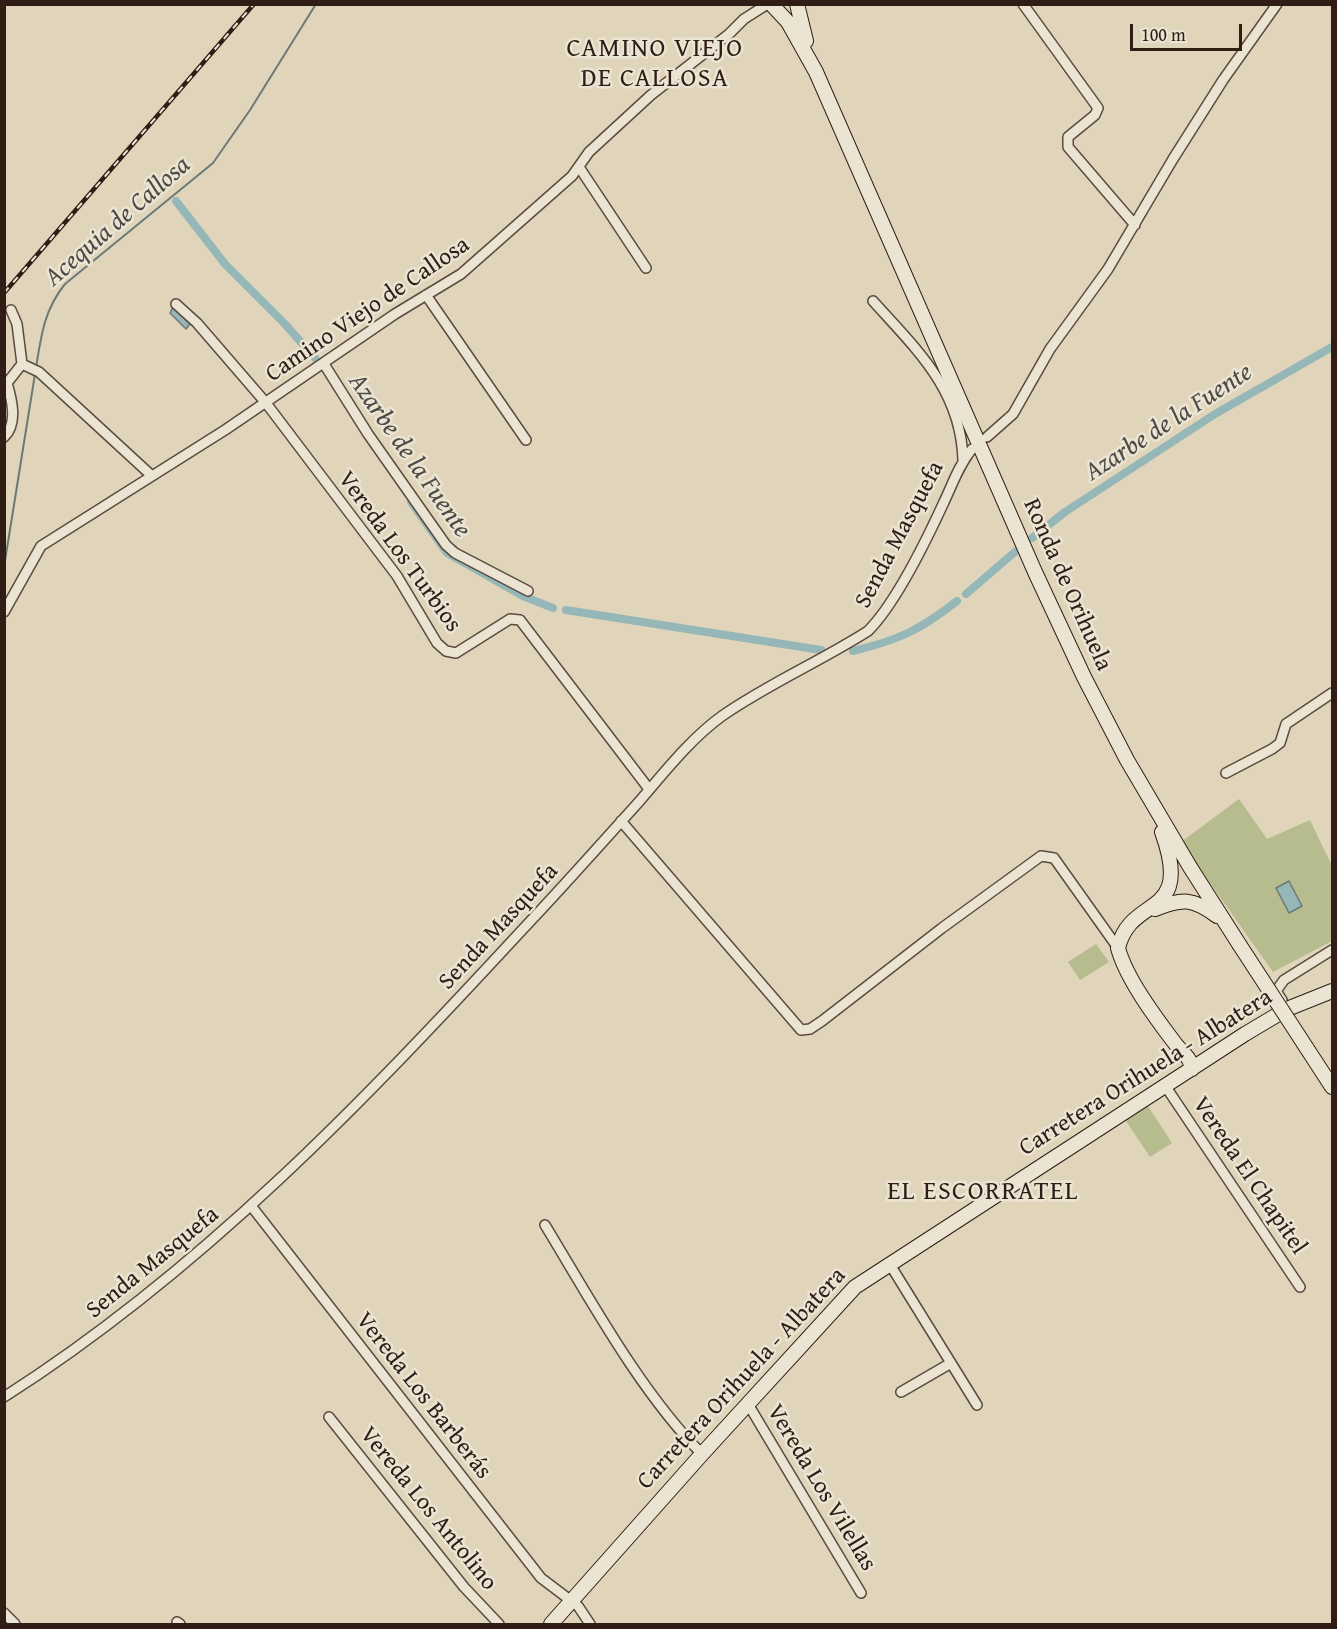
<!DOCTYPE html>
<meta charset="utf-8">
<style>
body{margin:0}
#map{position:relative;width:1337px;height:1629px;overflow:hidden;background:#e0d5bb;font-family:"Gentium Book Plus",serif}
canvas{display:block}
.frame{position:absolute;inset:0;border:6px solid #2f1d16;pointer-events:none}
.scale{position:absolute;left:1130px;top:24px;width:112px;height:27px;box-sizing:border-box;border:3px solid #2f1d16;border-top:0;padding-left:8px;font-size:18px;line-height:21px;white-space:nowrap;color:#2f1d16;-webkit-text-stroke:4px #ebe4d3;paint-order:stroke}
</style>
<div id="map">
<canvas width="1337" height="1629"></canvas>
<div class="frame"></div>
<div class="scale">100 m</div>
</div>
<script>
const g = document.querySelector('canvas').getContext('2d');
g.lineJoin = 'round';
function fillPath(path, color) { g.fillStyle = color; g.fill(path, 'evenodd'); }
function strokePath(path, color, width, dash) { g.strokeStyle = color; g.lineWidth = width; g.lineCap = dash ? 'butt' : 'round'; g.setLineDash(dash || []); g.stroke(path); }
function write(font, color, halo, rows, align = 'center') {
  g.font = font + ' "Gentium Book Plus",serif'; g.lineWidth = 5; g.setLineDash([]); g.textBaseline = 'middle'; g.strokeStyle = halo; g.fillStyle = color; for (const [text, x, y, turn = 0] of rows) {
    g.save(); g.translate(x, y); g.rotate((+turn || 0) * Math.PI / 180); g.textAlign = isNaN(turn) ? turn : align; if (halo) g.strokeText(text, 0, 0); g.fillText(text, 0, 0); g.restore();
  }
}
const green = new Path2D(`
 M1239,799L1267,839L1310,820L1332,866V941L1273,972L1181,842Z
 M1096,944L1109,962L1080,980L1068,962Z
 M1148,1106L1172,1143L1150,1157L1126,1121Z`);
const water = new Path2D(`
 M173,307L190,324L186,329L170,313Z
 M1289,881L1302,906L1289,913L1276,888Z`);
const stream = new Path2D(`
 M36,368C41,336 44,310 65,284L213,163L250,110L316,4
 M4,567L35,374`);
const canal = new Path2D(`
 M176,201L225,264L284,323L315,358
 M411,502L447,553L523,596L553,608
 M1032,538L1065,512L1215,414L1332,347
 M966,594L1016,551
 M566,610L821,650
 M853,651C899,640 920,630 957,601`);
const minor = new Path2D(`
 M1023,4L1098,108L1095,115L1068,137V147L1135,225
 M579,167L646,268
 M426,295L526,440
 M873,301C917,350 961,390 963,460
 M176,304L197,323L266,403L397,576L437,643L446,651L456,653L510,619L520,620L649,789
 M22,364L39,372L152,476
 M324,364L368,434L446,545L455,553L528,591
 M4,437C18,424 12,400 7,383L22,364L17,324L11,310
 M987,437L1013,414L1050,349L1108,269L1173,159L1223,80L1277,4
 M4,612L41,546L225,430L395,314L461,274L572,176L589,152L651,95L729,34L744,19L766,5
 M1226,773L1272,749L1280,743L1286,724L1332,693
 M621,821L801,1030L810,1029L822,1021L942,928L1041,856L1054,858L1118,948
 M1282,1000L1276,991L1284,980L1332,950
 M1166,1087L1300,1287
 M252,1207L541,1578L578,1606L590,1624
 M545,1225C590,1299 641,1393 702,1454
 M889,1263L951,1363L901,1392
 M951,1363L977,1405
 M4,1397C203,1270 364,1101 523,929C562,888 599,846 637,804C663,774 690,739 722,716C768,684 821,661 868,631C896,603 927,539 944,502C953,483 959,465 972,449
 M748,1404L861,1593
 M329,1417L464,1587L499,1624
 M4,1613L15,1624
 M177,1622L180,1624`);
const secondary = new Path2D(`
 M797,4L806,41
 M773,6L788,22L816,72L1035,572L1084,677L1127,760L1190,867L1239,944
 M1162,832C1194,921 1131,893 1118,948C1126,978 1155,1017 1174,1042C1181,1052 1191,1057 1192,1069
 M1155,909C1182,898 1193,898 1217,916
 M1306,1047L1332,1087
 M551,1624L702,1454L855,1287L1245,1034L1287,1009L1332,991`);
const rail = new Path2D(`
 M4,293L254,4`);
const secondaryBridge = new Path2D(`
 M1239,944L1306,1047`);
const streetNames = [
 ["Camino Viejo de Callosa",368,310,-34],
 ["Senda Masquefa",900,535,-62],
 ["Vereda Los Turbios",399,552,54],
 ["Ronda de Orihuela",1067,585,66],
 ["Senda Masquefa",499,927,-47],
 ["Carretera Orihuela - Albatera",1146,1073,-32],
 ["Vereda El Chapitel",1249,1176,56],
 ["Senda Masquefa",153,1263,-39],
 ["Carretera Orihuela - Albatera",742,1379,-47],
 ["Vereda Los Barberás",423,1396,52],
 ["Vereda Los Vilellas",821,1488,59],
 ["Vereda Los Antolino",428,1509,51]
];
const neighbourhoodNames = [
 ["CAMINO VIEJO",655,49],
 ["DE CALLOSA",655,79],
 ["EL ESCORRATEL",983,1192]
];
const waterNames = [
 ["Acequia de Callosa",118,222,-41],
 ["Azarbe de la Fuente",1169,423,-33],
 ["Azarbe de la Fuente",409,456,55]
];
fillPath(green, '#b6bc8d');
fillPath(water, '#95b7b7');
strokePath(water, '#6c7977', 1.5);
strokePath(stream, '#6c7977', 2);
strokePath(canal, '#95b7b7', 8);
strokePath(minor, '#5b4b3f', 12);
strokePath(secondary, '#2f1d16', 16);
strokePath(minor, '#ebe4d3', 9);
strokePath(secondary, '#ebe4d3', 14);
strokePath(rail, '#2f1d16', 4.5);
strokePath(rail, '#ebe4d3', 2, [7]);
strokePath(secondaryBridge, '#2f1d16', 16, []);
strokePath(secondaryBridge, '#ebe4d3', 14);
write('24px', '#2f1d16', '#ebe4d3', streetNames);
g.letterSpacing = '1.5px';
write('26px', '#2f1d16', '#ebe4d3', neighbourhoodNames);
g.letterSpacing = '0px';
write('italic 26px', '#4e4b46', '#ebe4d3', waterNames);
</script>
